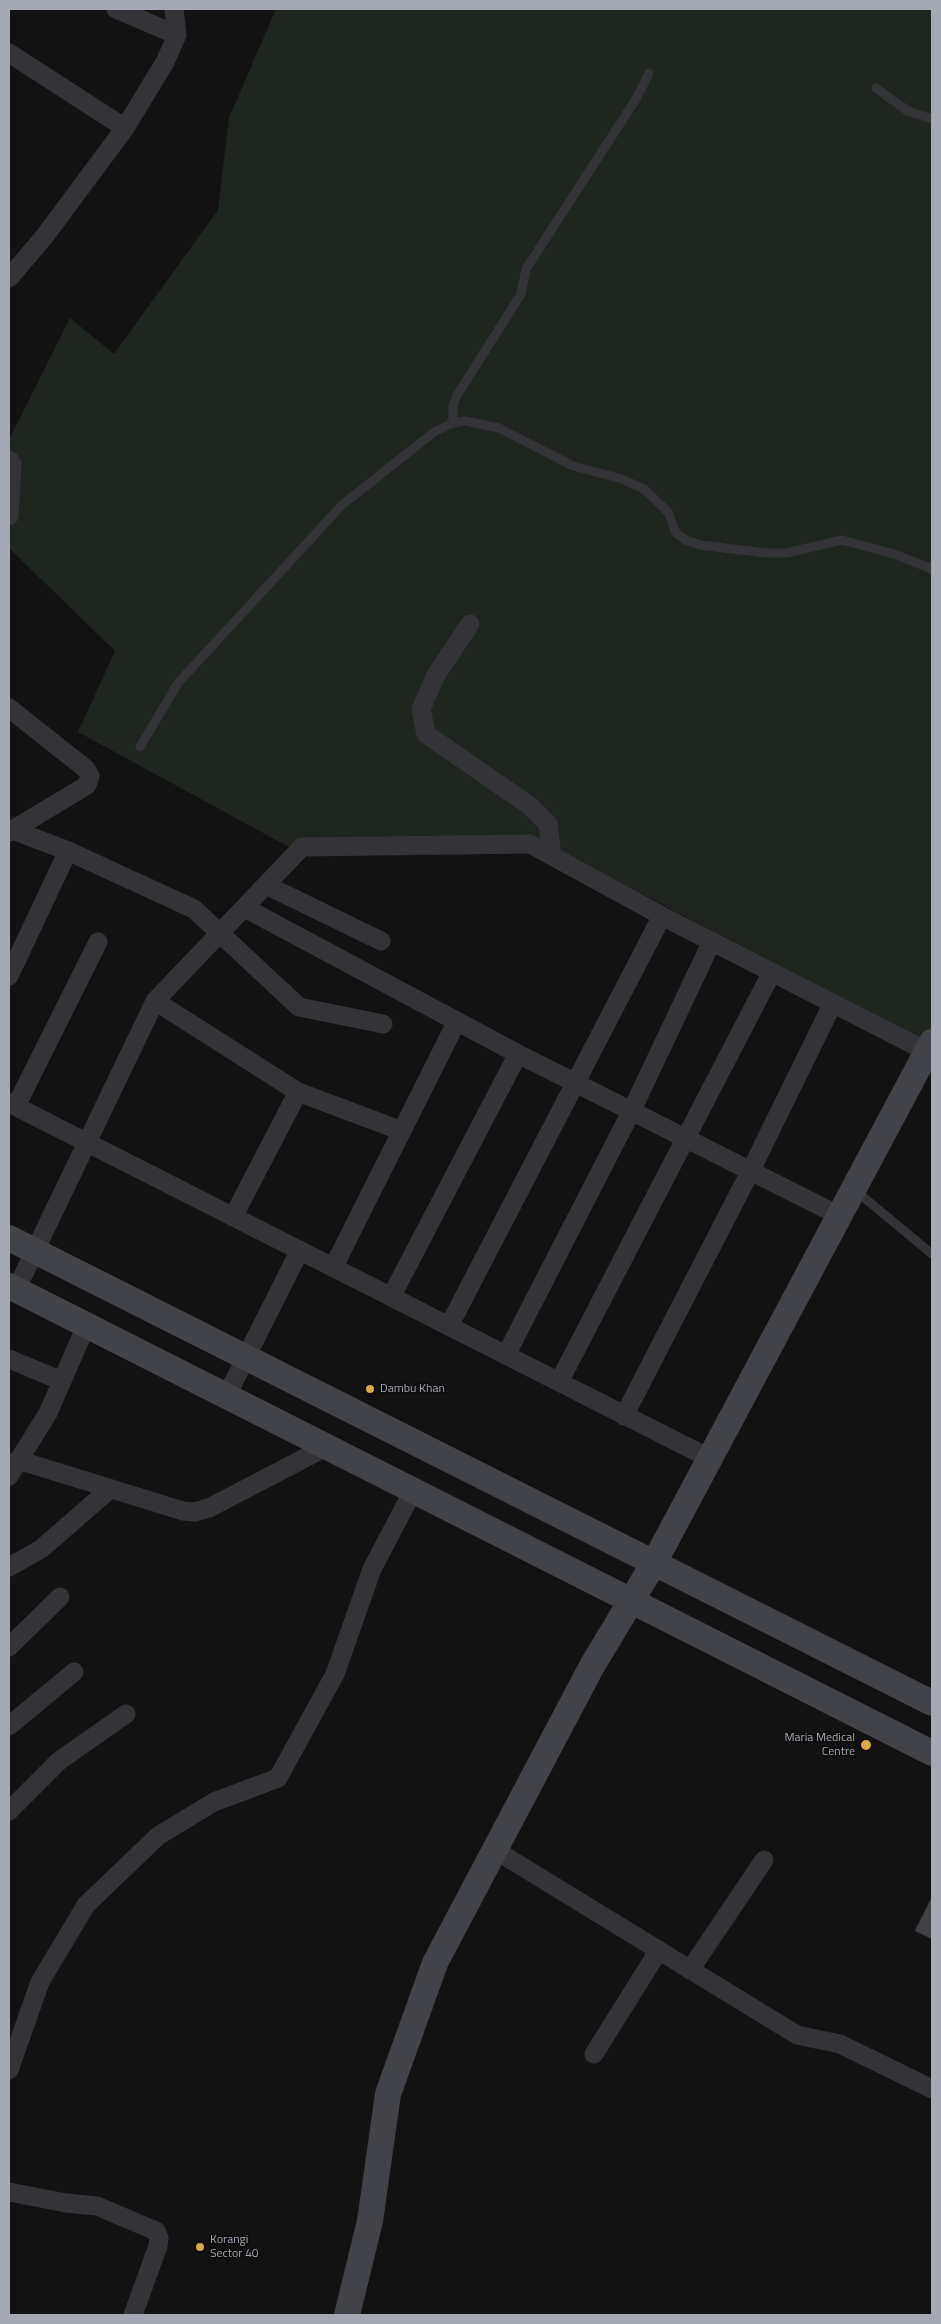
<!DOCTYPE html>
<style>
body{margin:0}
#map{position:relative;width:941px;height:2324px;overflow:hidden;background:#121213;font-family:"Titillium Web",sans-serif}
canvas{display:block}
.frame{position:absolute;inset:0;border:10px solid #a5a9b3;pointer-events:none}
</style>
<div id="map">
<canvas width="941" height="2324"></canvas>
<div class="frame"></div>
</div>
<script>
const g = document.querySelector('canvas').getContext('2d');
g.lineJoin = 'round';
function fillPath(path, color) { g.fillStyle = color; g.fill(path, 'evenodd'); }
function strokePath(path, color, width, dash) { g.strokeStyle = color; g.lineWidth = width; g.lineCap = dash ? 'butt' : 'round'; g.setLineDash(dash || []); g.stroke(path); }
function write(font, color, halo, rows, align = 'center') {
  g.font = font + ' "Titillium Web",sans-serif'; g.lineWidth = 4; g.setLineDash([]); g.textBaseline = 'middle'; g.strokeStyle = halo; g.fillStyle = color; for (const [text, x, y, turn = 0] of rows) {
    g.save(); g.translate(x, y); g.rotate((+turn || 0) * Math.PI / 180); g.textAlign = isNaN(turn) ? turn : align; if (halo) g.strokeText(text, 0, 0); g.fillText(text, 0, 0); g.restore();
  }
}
const green = new Path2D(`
 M276,9H932L931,1044L534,838L287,846L78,732L115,651L9,548V529L14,521L9,440L70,318L114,354L218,210L229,118Z`);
const building = new Path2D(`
 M932,1897V1939L915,1931Z`);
const lane = new Path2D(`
 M876,88L908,111L932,119
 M453,423V407L456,397L521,294L526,269L636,99L649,73
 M140,747L178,683L342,505L434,432L453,423L465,421L499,428L573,466L622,479L644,489L668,512L676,533L686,540L700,545L765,553H786L842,540L894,554L932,569
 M856,1191L932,1254`);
const street = new Path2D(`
 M116,9L177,35
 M9,53L125,128
 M9,278L44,237L125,128L165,62L177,35L174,9
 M9,460L12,464L9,516
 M470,624L436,675L421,709L426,734L530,806L548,824L552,856
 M9,708L86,769L90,776L87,785L79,790L9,832
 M13,830L68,851L194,909L299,1007L383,1024
 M266,885L381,941
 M245,908L518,1054L840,1216
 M9,976L68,851
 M155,1001L298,1092L402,1131
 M9,1103L709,1458
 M16,1106L98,942
 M233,1217L298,1092
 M333,1268L457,1021
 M16,1290L155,1001L302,847L530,844L662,916L926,1051
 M391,1297L518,1054
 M449,1326L662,916
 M506,1355L632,1110L712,941
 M9,1359L62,1381
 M559,1382L772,972
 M226,1397L300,1250
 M624,1416L751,1170L833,1003
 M18,1460L183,1511L194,1512L209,1508L326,1447
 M9,1476L48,1413L86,1326
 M9,1567L41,1549L110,1489
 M9,1647L60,1597
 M9,1726L74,1672
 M9,1811L59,1761L126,1714
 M495,1850L797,2035L840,2044L932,2089
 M690,1970L764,1860
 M594,2054L659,1950
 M9,2070L40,1982L86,1905L158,1836L214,1802L278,1778L335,1674L372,1569L413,1491
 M9,2192L66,2203L97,2206L156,2231L159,2238L158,2246L133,2315`);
const secondary = new Path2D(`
 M9,1238L932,1703
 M9,1286L932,1753
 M347,2315L370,2221L388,2094L435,1963L592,1666L654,1563L932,1042`);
const markers = [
 [370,1389,5,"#dea940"],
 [866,1745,6,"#dea940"],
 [200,2247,5,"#dea940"]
];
const poiNames = [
 ["Dambu Khan",380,1389],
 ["Maria Medical",855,1738,"right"],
 ["Centre",855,1752,"right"],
 ["Korangi",210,2240],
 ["Sector 40",210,2254]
];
fillPath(green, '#1f2620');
fillPath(building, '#414246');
strokePath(building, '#2c2c2f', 1);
strokePath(lane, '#343438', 9);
strokePath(street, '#343438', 19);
strokePath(secondary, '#424348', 26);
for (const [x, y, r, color] of markers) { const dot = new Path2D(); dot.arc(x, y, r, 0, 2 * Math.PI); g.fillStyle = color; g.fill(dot); strokePath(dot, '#0d0d0e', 2); }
write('12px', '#a5a9b3', '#0d0d0e', poiNames, 'left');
</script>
